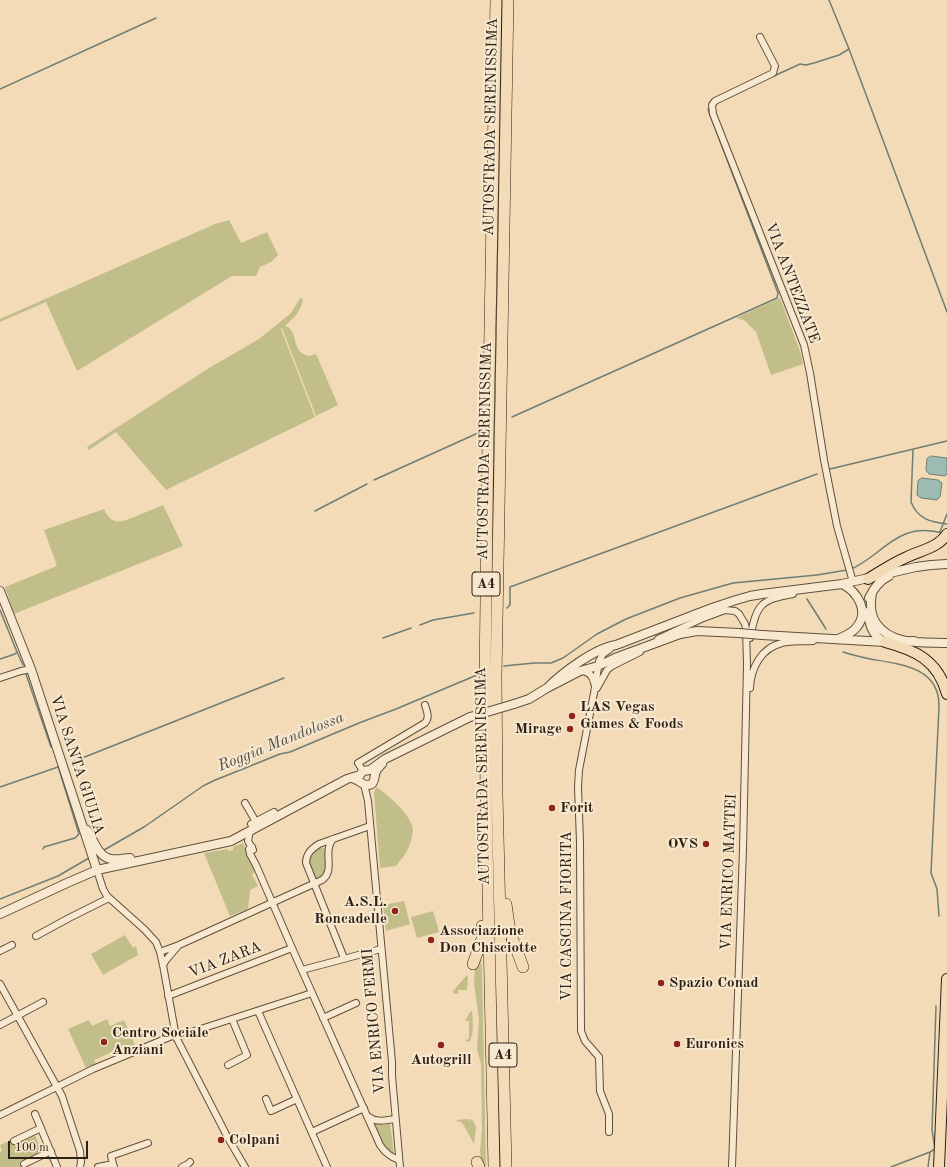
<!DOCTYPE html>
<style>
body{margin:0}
#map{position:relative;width:947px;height:1167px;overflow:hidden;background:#f4dbb7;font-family:"Old Standard TT",serif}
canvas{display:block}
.scale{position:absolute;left:8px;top:1141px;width:80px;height:18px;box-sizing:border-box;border:2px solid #2d2113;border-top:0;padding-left:5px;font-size:12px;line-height:14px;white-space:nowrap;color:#2d2113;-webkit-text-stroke:3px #f8e8d0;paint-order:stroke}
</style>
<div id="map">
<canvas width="947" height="1167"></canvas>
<div class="scale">100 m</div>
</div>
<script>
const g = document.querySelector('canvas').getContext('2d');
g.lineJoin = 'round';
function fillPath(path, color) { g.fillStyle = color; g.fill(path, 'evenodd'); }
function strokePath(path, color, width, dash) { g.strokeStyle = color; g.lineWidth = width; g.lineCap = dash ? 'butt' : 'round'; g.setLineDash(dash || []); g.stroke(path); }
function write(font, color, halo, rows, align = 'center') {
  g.font = font + ' "Old Standard TT",serif'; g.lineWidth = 4; g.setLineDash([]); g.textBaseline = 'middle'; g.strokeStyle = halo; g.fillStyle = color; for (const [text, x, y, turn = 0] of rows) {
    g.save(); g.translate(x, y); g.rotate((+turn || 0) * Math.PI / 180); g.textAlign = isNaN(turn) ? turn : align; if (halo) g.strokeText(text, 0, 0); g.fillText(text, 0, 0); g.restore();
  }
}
const green = new Path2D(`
 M229,220L241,243L267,232L278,255L271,262L260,267L256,276H232L77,371L46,302L0,322V319L215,224Z
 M300,298L303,299C300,314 294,317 285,326C300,330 289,352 309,356L316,354L338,405L316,416L282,328L281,329L315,417L166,490L116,432L89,450L87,447L209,368L259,339L291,313Z
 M780,298L801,354L803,364L771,375L756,332L744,320L736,318Z
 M163,505L183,546L14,614L5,587L57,566L44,530L104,509C112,528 124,521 139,515C147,512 155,508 163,505Z
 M376,787C388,794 411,815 413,829C413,836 410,845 407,851C404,857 399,861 396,866L380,868L374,793Z
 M243,843L255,871L252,875L258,886L250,890L248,909L230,916L204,853L228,849L229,851L233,850V847Z
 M320,847C323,848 324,847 326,851C327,854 325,872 323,875C322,876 319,878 318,879H316C312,872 310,864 309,856L316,848Z
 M404,901L410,924L386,931L383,905Z
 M433,911L439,932L417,938L411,917Z
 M125,935L133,948L136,946L138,955L103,975L91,954Z
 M479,959L481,960L482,968L486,1167H482L480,1151L482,1129L481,1064L477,1049L479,1019L474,984L475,968Z
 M467,975L468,977L467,990H458V994L453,993V991Z
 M472,1011C473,1022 474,1031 470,1041L467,1042L465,1040L469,1039V1021H465L470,1012Z
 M107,1019L110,1026L124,1020L136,1047L126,1051L124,1047L94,1060L96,1064L86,1068L68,1029L89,1020L92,1026Z
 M469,1119V1121L472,1119L476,1127L474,1144L463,1124L461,1122L457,1121L456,1120Z
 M390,1122L394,1155L386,1151L375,1126L378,1124Z
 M35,1135L43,1152L19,1163L21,1167H0V1152L2,1151L0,1145L11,1140L14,1145Z`);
const water = new Path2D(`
 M931,456L947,458V474L945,476L929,474L926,470L927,459Z
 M922,478L938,480L942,483L940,497L937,500L921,498L917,495L918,481Z`);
const stream = new Path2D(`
 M829,0L849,49L947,312
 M774,76L800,64L806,65L814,63L839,55L849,49
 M0,89L156,18
 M512,417L777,298L778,293L710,115L708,109
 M913,450L911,502C918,519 930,522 947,524
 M830,469L947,441
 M374,480L478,433
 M315,511L367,484
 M940,532L947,514
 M851,569C859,566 867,560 875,554C897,536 913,525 943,533
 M807,599L826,629
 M507,608L510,605V587L817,474
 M0,610L17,652L15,654L0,659
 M420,625L433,620L474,613
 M383,638L411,628
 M17,652L23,665
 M843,652C852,655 861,657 870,659C900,664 940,667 939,707L931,873L937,889L939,916
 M504,666L534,663H551L563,658L597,634L626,619L680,598L733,583L817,575L847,570
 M26,674L51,747
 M72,762L284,678
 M0,787L58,767
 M43,849L44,847L75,838L79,834L58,766
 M104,850L144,827L203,786L213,781L280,754L290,752L359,723L396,709L477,675
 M0,899L58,876L89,858
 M891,1167L930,1152
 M928,1167L930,1152L935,1149L932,1130L936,1006`);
const minor = new Path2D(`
 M760,37L775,66L773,73L715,101L712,105L713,114L804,345L810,373L824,460L837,526L853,582
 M750,638C757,605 759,600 793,594
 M658,639L701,619L725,610L735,611L739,614L745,624L746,629L747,664L743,849L732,1167
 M580,671C589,671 593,676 594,683
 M0,678L21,671L31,669
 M597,688L607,670L612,666L640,652
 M750,688C751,668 761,648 782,643C792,640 803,642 813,641
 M363,771L358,763L425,723C430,717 427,712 425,705
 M364,784L368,801L392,1062V1076L400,1167
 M245,803L256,822
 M254,829L251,824L274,812
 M250,831L248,841L253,850
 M252,847L249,849L250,854L256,865L292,948L380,1145C385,1153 390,1157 399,1160
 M97,870L103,889L107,896L144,929L156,942L160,952L163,965L176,1037L228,1138L245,1167
 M36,936L69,918L109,898
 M0,951L12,945
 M160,952L179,945L322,880C336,870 322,852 333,839
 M344,958L306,863C306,854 311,849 319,844L370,826
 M163,965L166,960L178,946
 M302,970L381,949
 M0,984L62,1096L80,1151L81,1162L80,1167
 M168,996L292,948
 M258,1011L327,1167
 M323,1018L356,1003
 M0,1025L43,1002
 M228,1065L247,1055L232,1019
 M266,1099L271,1111L297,1099
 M35,1114L57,1167
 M0,1115L93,1069L172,1036L176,1037L312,993
 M369,1117C376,1123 386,1120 395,1119
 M312,1132L364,1108
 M609,1132V1114L600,1091L599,1057L585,1041L581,1031L580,842L578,787L579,770L594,693L599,661L603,654L610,649
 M14,1141L41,1128
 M24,1164L51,1151
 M98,1167L113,1164
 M114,1167L111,1156L148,1143
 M182,1167L188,1164L190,1162`);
const tertiary = new Path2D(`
 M0,591L31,669L97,870
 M872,593C870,604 870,614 876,623C891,646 923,642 947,643
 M869,598C874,588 879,581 889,576
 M868,612C869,624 872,635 884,642
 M762,635L885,642L914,641
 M838,639C845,636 852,633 856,628C870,612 858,592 842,584
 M547,688C562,673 595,648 616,645L712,608L736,600L750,596L762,594L842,584L916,567L931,565L947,564
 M514,704L529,699L547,688L580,671L598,666L615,658L680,634L697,631L739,633
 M352,778C358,779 361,784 366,785C374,786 374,780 375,775C375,771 379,767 382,764
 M87,830C94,840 98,857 111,859C117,860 124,858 130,858
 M0,914L67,883L97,870L231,841L347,779L360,775L363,771L370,770L385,759L470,717`);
const trunk = new Path2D(`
 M868,579C881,571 893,563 907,557C921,550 938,548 947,534
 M885,642C915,650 938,660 947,694
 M939,1167L947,979`);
const motorway = new Path2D(`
 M506,904L510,932L523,967
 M473,964L482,939V926
 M477,1162L479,1167
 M494,1167L486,796L485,679L488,438L496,0
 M506,1167L497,794L496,677L508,0`);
const tertiaryBridge = new Path2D(`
 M739,633L762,635
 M470,717L514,704`);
const markers = [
 [572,716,4,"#8f2418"],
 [570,729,4,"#8f2418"],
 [552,808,4,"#8f2418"],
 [706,844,4,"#8f2418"],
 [395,911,4,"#8f2418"],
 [431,940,4,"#8f2418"],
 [661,983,4,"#8f2418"],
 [104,1042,4,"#8f2418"],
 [677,1044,4,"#8f2418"],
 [441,1045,4,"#8f2418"],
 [221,1140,4,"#8f2418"]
];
const shields = [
 [486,584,28],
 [503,1055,28]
];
const shieldNames = [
 ["A4",486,584],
 ["A4",503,1055]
];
const streetNames = [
 ["AUTOSTRADA SERENISSIMA",491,127,-89],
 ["VIA ANTEZZATE",792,283,69],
 ["AUTOSTRADA SERENISSIMA",485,451,-89],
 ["VIA SANTA GIULIA",77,765,72],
 ["AUTOSTRADA SERENISSIMA",483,776,-91],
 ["VIA ENRICO MATTEI",729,872,-88],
 ["VIA CASCINA FIORITA",567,916,-90],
 ["VIA ZARA",225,960,-21],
 ["VIA ENRICO FERMI",374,1021,-95]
];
const poiNames = [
 ["LAS Vegas",580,707],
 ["Games & Foods",580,724],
 ["Mirage",562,729,"right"],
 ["Forit",560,808],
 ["OVS",698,844,"right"],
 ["A.S.L.",387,902,"right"],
 ["Roncadelle",387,919,"right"],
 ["Associazione",439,931],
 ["Don Chisciotte",439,948],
 ["Spazio Conad",669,983],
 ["Centro Sociale",112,1033],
 ["Anziani",112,1050],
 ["Euronics",685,1044],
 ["Autogrill",441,1060,"center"],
 ["Colpani",229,1140]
];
const waterNames = [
 ["Roggia Mandolossa",281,742,-22]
];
fillPath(green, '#c2be89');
fillPath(water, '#9cbbb2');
strokePath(water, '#707d72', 1);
strokePath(stream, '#707d72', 1.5);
strokePath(minor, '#5f503c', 8);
strokePath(tertiary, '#5f503c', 10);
strokePath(trunk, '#2d2113', 12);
strokePath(motorway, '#2d2113', 12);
strokePath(minor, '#f8e8d0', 6);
strokePath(tertiary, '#f8e8d0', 8);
strokePath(trunk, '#f4dbb7', 10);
strokePath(motorway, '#f4dbb7', 11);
strokePath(tertiaryBridge, '#5f503c', 10, []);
strokePath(tertiaryBridge, '#f8e8d0', 8);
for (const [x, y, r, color] of markers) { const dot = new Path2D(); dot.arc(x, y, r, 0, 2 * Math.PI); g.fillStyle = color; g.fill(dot); strokePath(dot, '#f8e8d0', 1.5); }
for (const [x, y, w] of shields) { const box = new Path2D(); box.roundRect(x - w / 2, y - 12, w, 24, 3); g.fillStyle = '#f8e8d0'; g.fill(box); strokePath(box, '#2d2113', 1); }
write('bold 14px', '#2d2113', null, shieldNames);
write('15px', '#2d2113', '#f8e8d0', streetNames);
write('bold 15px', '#2d2113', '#f8e8d0', poiNames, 'left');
write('italic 16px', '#4e4f43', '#f8e8d0', waterNames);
</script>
